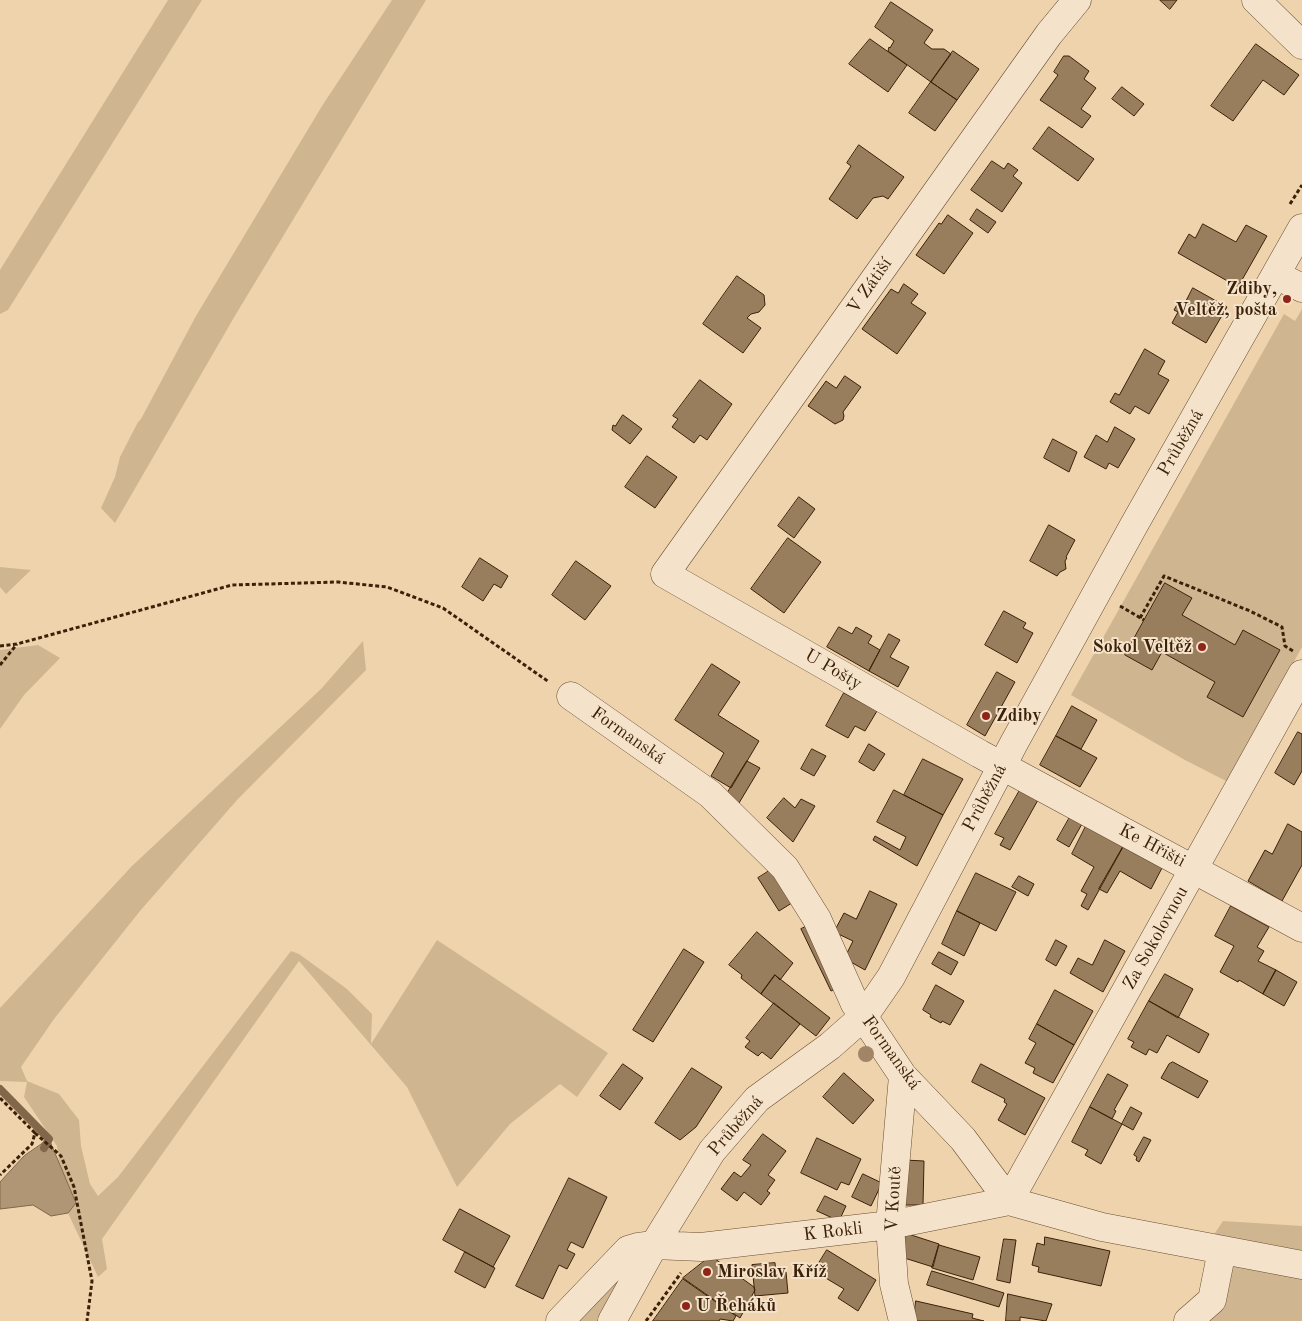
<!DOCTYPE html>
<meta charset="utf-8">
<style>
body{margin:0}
canvas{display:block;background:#eed3ad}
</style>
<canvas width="1302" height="1321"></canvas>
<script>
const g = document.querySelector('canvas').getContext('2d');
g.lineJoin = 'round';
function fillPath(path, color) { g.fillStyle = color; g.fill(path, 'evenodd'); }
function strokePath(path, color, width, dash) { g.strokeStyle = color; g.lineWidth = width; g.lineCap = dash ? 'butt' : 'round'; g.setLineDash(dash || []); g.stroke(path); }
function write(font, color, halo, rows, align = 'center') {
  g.font = font + ' "Old Standard TT",serif'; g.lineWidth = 4; g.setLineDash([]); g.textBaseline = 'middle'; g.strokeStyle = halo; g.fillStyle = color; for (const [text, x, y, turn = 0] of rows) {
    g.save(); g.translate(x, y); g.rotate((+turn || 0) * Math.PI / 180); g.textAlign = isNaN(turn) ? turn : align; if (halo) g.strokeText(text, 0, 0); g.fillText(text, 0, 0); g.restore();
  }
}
const green = new Path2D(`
 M168,0H202L8,310L0,314V270Z
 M392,0H426L236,314L115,523L101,508L115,477L120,457L138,422L141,419L196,316L322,106Z
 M1302,309V647L1228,782L1185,760L1071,695L1284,314L1295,321ZM1166,583L1192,598L1182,615L1235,645L1244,630L1280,650L1243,717L1207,697L1215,682L1162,652L1152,670L1125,655Z
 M0,567L31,570L6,594L0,587Z
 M363,641L366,670L237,800L140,911L54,1019L21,1067L27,1081L59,1094L79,1120L81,1146L90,1184L98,1196L118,1177L291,951L299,954L347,989L372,1014L371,1044L437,940L608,1053L577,1097L560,1084L510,1124L457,1187L407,1087L299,961L102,1239L107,1269L98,1277L68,1213L76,1203L59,1162L57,1146L24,1097L27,1082L0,1081V1008L132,866L321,689Z
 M38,645L60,658L24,695L0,729V650Z
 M1223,1221L1302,1226V1321H1203L1211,1239Z
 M631,1260L599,1321H571Z`);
const water = new Path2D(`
 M49,1139L76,1203L68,1213L51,1216L33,1205L0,1209V1182L24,1156Z`);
const stream = new Path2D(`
 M0,1089L49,1139L44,1148`);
const building = new Path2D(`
 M1160,0H1177L1170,9Z
 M891,2L933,30L924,43L932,49H944L951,54L931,82L888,51L889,47L890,48L894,41L875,27Z
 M870,39L907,65L888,92L849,64Z
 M1256,44L1299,75L1284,95L1263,80L1233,121L1211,106Z
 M953,51L979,69L957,100L931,82Z
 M1064,56H1069L1089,71L1084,79L1096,88L1081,109L1091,116L1082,128L1040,100L1058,75L1054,72Z
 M931,82L957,100L935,131L909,113Z
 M1122,87L1144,104L1134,116L1112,99Z
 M1049,127L1094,159L1078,181L1033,149Z
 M859,145L904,177L888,199L883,196L873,198L857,219L829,199L851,166L847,163Z
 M992,161L1004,169L1008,163L1018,170L1013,176L1022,183L1002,212L971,190Z
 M977,209L996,222L988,233L970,220Z
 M948,215L973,233L944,274L916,255L939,223L941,224Z
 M1203,224L1236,242L1246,225L1267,236L1238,287L1178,253L1189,234L1195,238Z
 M737,276L764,295L765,305L759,312L751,314L747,318L761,328L743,353L703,324Z
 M904,284L918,294L911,303L926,313L897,354L862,329L891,289L898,293Z
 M1193,288L1227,307L1206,343L1172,323L1178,312L1174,310L1179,301L1184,304Z
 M1145,349L1165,361L1158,374L1169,380L1149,414L1135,406L1130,414L1110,402L1115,393L1119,395Z
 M845,376L861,387L843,412L844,416L843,420L835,424L808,406L826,381L836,388Z
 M700,380L732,404L707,440L700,435L694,443L672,427L678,419L673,416Z
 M623,415L642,429L630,444L612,430L613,425L615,426Z
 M1115,427L1135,439L1118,468L1109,463L1106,469L1084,457L1096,435L1107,442Z
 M1053,439L1077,452L1069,472L1044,458Z
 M647,456L677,477L655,508L625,487Z
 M799,497L815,509L794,538L778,526Z
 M1049,525L1075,540L1066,557L1067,558L1065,561L1066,569L1060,572L1057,576L1030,561Z
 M788,538L821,562L784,613L751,589Z
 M480,558L508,576L501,588L494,584L483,601L462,587Z
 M576,561L611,586L585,620L552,595Z
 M1165,583L1192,598L1182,615L1235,645L1243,630L1280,650L1243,717L1207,697L1215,682L1162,652L1152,670L1125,655Z
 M1004,611L1026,623L1023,628L1033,633L1017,663L985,645Z
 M839,627L852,634L856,627L872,636L868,643L880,650L869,671L827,647Z
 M889,634L900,640L890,657L909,667L898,687L869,671Z
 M712,664L740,682L718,715L759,741L731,788L711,776L724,753L675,720Z
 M997,672L1015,682L985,736L967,725Z
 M844,693L877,711L865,731L855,726L848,738L826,726Z
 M1072,706L1097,720L1081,749L1056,736Z
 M1298,732L1302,734V771L1294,785L1275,773Z
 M1056,736L1097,758L1080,787L1040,765Z
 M869,744L885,754L874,771L859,762Z
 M812,749L826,756L814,776L801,769Z
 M923,759L963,779L943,815L904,795Z
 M747,761L760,768L739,803L728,792Z
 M894,790L943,815L917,866L873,840L875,836L900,850L906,837L877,822Z
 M1020,790L1038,800L1010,850L1000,845L1004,838L995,834Z
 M784,798L795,808L801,799L815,806L793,842L767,818Z
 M1070,817L1082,824L1069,847L1057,840Z
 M1288,824L1302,832V865L1282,901L1248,881L1265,850L1272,854Z
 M1086,826L1123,847L1088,910L1081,906L1087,894L1081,891L1094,867L1072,854Z
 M1123,847L1162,868L1151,889L1120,871L1107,893L1099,889Z
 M774,868L795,901L779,911L758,878Z
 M976,873L1016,892L996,931L957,911Z
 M1019,876L1034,884L1028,896L1012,887Z
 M870,891L897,904L865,970L849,961L847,953L853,941L834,932L844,913L856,919Z
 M1231,906L1269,927L1257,947L1264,951L1258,961L1276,970L1263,994L1239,980L1238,982L1220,972L1234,946L1215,936Z
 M957,911L980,923L964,956L942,944Z
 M810,925L840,987L831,991L801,929Z
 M757,932L793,963L780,980L775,975L761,994L741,978L742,975L729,965Z
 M1056,940L1067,946L1056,966L1046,960Z
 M1105,940L1125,951L1103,992L1070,973L1078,958L1092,965Z
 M684,949L704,962L653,1042L633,1030Z
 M939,952L958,962L951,975L932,964Z
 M1276,970L1297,982L1284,1006L1263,994Z
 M1165,974L1193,989L1178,1018L1149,1001Z
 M775,975L830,1018L816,1036L761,994Z
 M936,985L964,1001L950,1025L942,1021L941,1023L930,1017L931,1015L923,1010Z
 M1055,990L1093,1011L1074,1045L1037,1024Z
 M1149,1001L1209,1034L1199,1053L1167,1035L1157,1053L1149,1049L1146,1055L1131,1047L1134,1042L1128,1039Z
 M774,1003L800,1024L771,1059L762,1052L758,1056L745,1047L750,1041L746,1038Z
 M1037,1024L1074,1045L1053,1083L1033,1073L1035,1068L1025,1063L1036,1043L1029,1039Z
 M1173,1062L1208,1081L1198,1098L1161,1078L1169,1064Z
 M623,1064L643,1078L620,1110L600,1096Z
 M981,1064L1045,1098L1025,1135L998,1120L1007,1104L1004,1102L1005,1099L972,1082Z
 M692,1068L722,1087L696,1127L680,1140L655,1123Z
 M844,1073L874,1100L853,1124L823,1097Z
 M1108,1074L1128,1085L1114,1110L1116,1111L1112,1119L1090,1107Z
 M1090,1107L1122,1124L1101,1164L1085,1155L1088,1150L1072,1142Z
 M1131,1107L1142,1113L1133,1130L1122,1124Z
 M763,1134L786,1151L768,1175L775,1180L767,1191L770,1193L761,1205L744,1192L737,1201L721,1189L734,1172L741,1177L751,1165L743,1160Z
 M1144,1137L1151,1140L1139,1162L1136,1160L1137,1157L1134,1155Z
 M817,1138L861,1159L849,1185L841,1182L837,1190L801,1173Z
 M904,1160L924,1161L923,1205H903Z
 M863,1174L882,1183L871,1206L852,1197Z
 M569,1178L607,1197L583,1248L571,1242L567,1250L575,1254L567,1269L559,1265L543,1299L516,1286Z
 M825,1196L846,1206L839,1221L817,1211Z
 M460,1209L510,1236L493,1267L443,1240Z
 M905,1233L939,1244L933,1267L898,1256Z
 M1045,1237L1110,1251L1101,1286L1038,1272L1039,1267L1032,1265L1037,1243L1044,1245Z
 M1004,1239L1016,1240L1010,1283L997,1280Z
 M939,1245L980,1257L973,1280L932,1268Z
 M827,1250L876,1280L858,1311L838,1298L844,1289L814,1271Z
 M465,1252L495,1268L485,1288L455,1272Z
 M711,1256L754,1287L755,1290L740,1318L683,1278Z
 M775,1263L776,1272H786L788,1293L755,1296L752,1265Z
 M932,1271L1004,1293L999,1307L927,1285Z
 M683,1279L736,1316L733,1321L720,1319L719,1321H653Z
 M1008,1294L1052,1304L1046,1321L1020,1317V1321H1006Z
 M916,1301L973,1314L972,1318L984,1321H914Z`);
const path = new Path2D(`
 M1290,204L1302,185
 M1120,606L1144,620
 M1140,618L1164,576L1250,611L1282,627L1285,646L1293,651
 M0,646L17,644L232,585L338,582L387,587L443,608L549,682
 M0,665L17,644
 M0,1098L35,1133L32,1144L0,1175
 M35,1133L61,1156L74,1187L92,1281L87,1321
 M646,1321L681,1273`);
const minor = new Path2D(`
 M1077,0L1049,34L665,574L980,754L1302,928
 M1256,0L1302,45
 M1276,275L1302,288
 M571,696L710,794L785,868L817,919L855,1004L903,1076L963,1139L1009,1201L1102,1227L1302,1265
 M560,1321L628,1250L638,1247L654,1245L701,1247L890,1225L1009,1201L1302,674
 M612,1321L654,1245L712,1151L757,1099L830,1046L864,1016L891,977L1014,743L1134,525L1302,228
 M903,1321L894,1284L890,1225L903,1076
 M1188,1321L1212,1300L1222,1250`);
const trees = [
 [866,1054]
];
const markers = [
 [1287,299,5,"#8f2418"],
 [1202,647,5,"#8f2418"],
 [986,716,5,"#8f2418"],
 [707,1272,5,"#8f2418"],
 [686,1306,5,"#8f2418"]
];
const streetNames = [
 ["V Zátiší",870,286,-55],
 ["Průběžná",1181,443,-60],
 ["U Pošty",833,670,30],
 ["Formanská",628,736,35],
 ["Průběžná",985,798,-62],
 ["Ke Hřišti",1152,846,28],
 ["Za Sokolovnou",1156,938,-61],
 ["Formanská",891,1053,54],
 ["Průběžná",736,1126,-49],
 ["V Koutě",894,1199,-87],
 ["K Rokli",833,1232,-7]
];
const poiNames = [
 ["Zdiby,",1277,289,"right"],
 ["Veltěž, pošta",1277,310,"right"],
 ["Sokol Veltěž",1192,647,"right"],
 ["Zdiby",996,716],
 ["Miroslav Kříž",717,1272],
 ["U Řeháků",696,1306]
];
fillPath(green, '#d0b591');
fillPath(water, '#b19675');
strokePath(water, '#82674a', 1);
strokePath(stream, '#82674a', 8);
fillPath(building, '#997e5e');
strokePath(building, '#3c2109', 1);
strokePath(minor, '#684e32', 29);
strokePath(path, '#3c2109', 3, [4, 2.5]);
strokePath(minor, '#f4e2ca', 28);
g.fillStyle = '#a08566';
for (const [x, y] of trees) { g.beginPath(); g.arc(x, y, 8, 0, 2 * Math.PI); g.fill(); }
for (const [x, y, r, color] of markers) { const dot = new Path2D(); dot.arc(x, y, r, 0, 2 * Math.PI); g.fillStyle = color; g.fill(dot); strokePath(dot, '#f4e2ca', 2); }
write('18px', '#3c2109', '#f4e2ca', streetNames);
write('bold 18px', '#3c2109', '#f4e2ca', poiNames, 'left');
</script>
